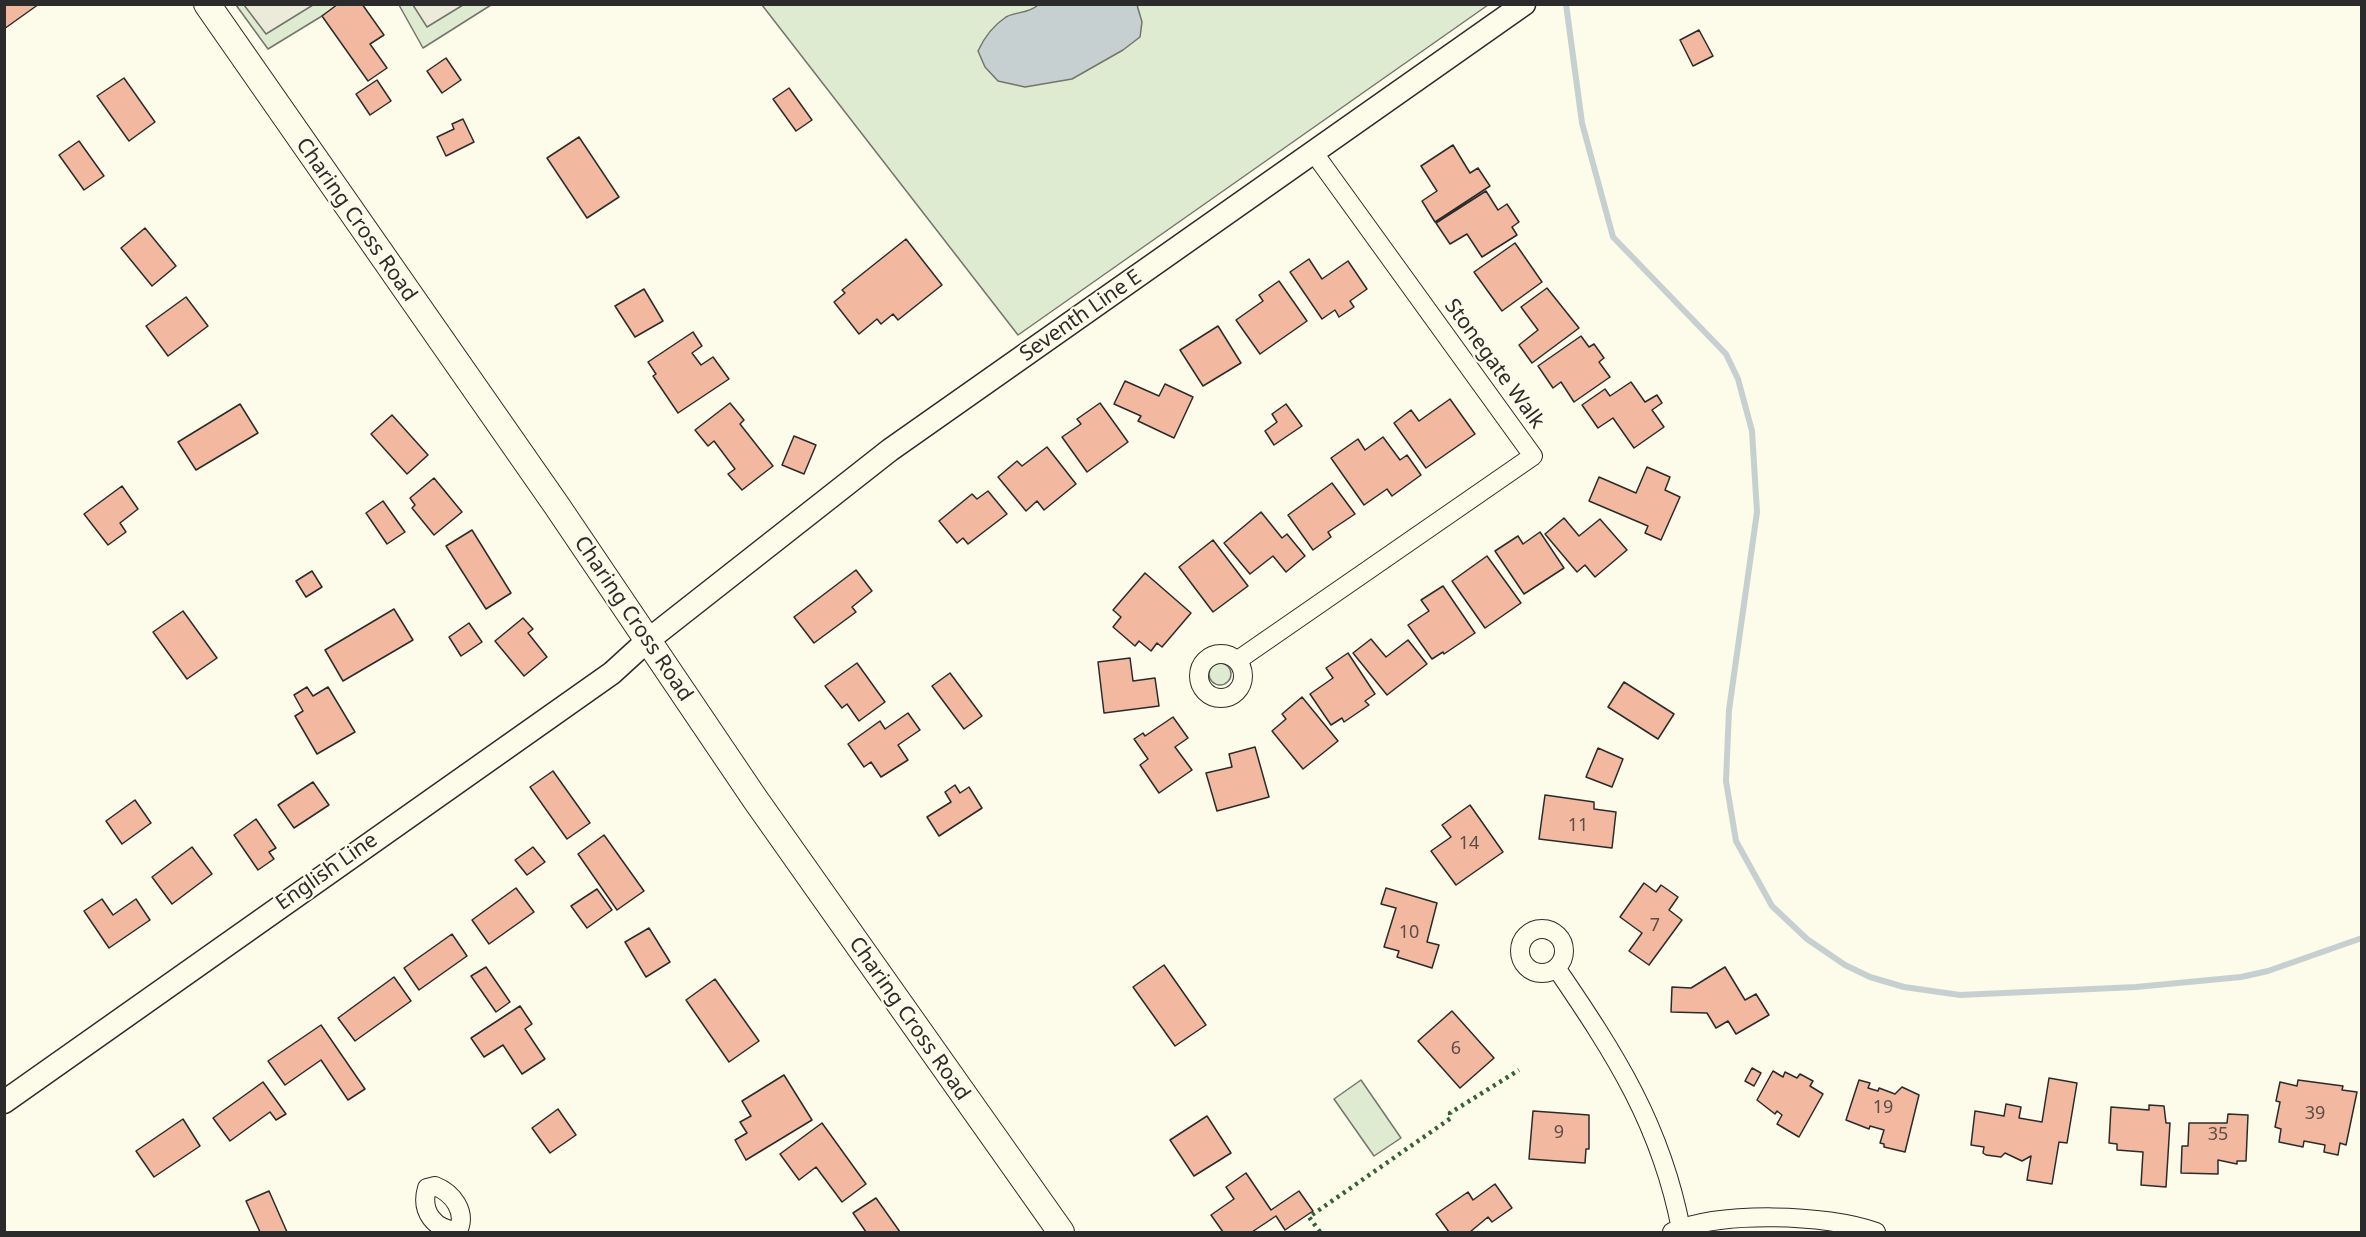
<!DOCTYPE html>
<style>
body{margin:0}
#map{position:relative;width:2366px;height:1237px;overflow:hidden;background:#fdfbea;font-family:"Noto Sans",sans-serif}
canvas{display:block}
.frame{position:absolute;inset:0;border:6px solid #2b2b2b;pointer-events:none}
</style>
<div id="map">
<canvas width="2366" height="1237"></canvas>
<div class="frame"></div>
</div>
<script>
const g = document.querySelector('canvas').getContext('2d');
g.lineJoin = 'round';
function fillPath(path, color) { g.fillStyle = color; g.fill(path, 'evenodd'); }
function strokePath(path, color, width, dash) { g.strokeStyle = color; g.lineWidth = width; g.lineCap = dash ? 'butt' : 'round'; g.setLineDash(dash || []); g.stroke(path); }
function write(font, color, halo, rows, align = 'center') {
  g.font = font + ' "Noto Sans",sans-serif'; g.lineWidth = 4.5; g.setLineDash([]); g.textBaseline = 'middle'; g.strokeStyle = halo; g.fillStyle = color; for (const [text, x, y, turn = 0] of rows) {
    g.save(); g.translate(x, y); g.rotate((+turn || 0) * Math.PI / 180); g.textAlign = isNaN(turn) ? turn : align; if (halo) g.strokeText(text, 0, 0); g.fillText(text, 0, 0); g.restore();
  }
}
const green = new Path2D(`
 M236,5H340L268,49Z
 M399,5H491L423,48Z
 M762,5H1488L1018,335Z
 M1209 674a11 11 0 1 1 22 0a11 11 0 1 1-22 0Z
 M1361,1080L1401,1138L1374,1156L1334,1099Z`);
const parking = new Path2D(`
 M244,5H313L266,34Z
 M413,5H463L427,27Z`);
const water = new Path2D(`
 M1038,5H1137L1142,22L1140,37L1123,50L1072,79L1025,87L998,81L985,67L978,51C984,38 994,25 1006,17C1017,11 1028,14 1038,5Z`);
const stream = new Path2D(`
 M1566,4L1582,123L1613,237L1726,354L1738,379L1752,431L1757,512L1729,710L1726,781L1736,841L1772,906L1807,939L1845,965L1870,977L1904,987L1960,995L2136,987L2241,977L2268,971L2362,938`);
const building = new Path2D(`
 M4,4H39L4,29Z
 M338,4H362L384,35L370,44L387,68L368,81L322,16Z
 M1699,30L1713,56L1693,66L1680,40Z
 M446,58L461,80L442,93L427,71Z
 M124,78L155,122L129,141L97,96Z
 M377,80L391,101L370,115L356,94Z
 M789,88L812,120L796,131L773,99Z
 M463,119L474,142L446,156L437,137L454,129L452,124Z
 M579,137L619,197L587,218L547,158Z
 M79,141L104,176L84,190L59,155Z
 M1453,145L1470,173L1478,168L1490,186L1435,222L1422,201L1437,191L1421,166Z
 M1486,191L1498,210L1507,204L1519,222L1512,227L1517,235L1482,257L1467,234L1450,244L1436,223Z
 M145,228L176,266L152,286L121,248Z
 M906,239L942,285L898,320L893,314L881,324L877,319L859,334L834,302L845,293L842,290Z
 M1515,243L1542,282L1502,311L1474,272Z
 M1309,259L1322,279L1348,261L1367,289L1350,301L1354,307L1339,317L1335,310L1322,319L1290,272Z
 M1279,281L1307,321L1260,354L1236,320L1263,301L1259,295Z
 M1547,288L1579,328L1532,363L1519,345L1538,330L1521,307Z
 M644,289L663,321L635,337L615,306Z
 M186,297L208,326L168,356L146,326Z
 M1218,326L1241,363L1203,386L1180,350Z
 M693,332L702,346L692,353L701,365L713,357L729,379L678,413L653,376L656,374L648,362Z
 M1581,336L1589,347L1594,344L1604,358L1599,362L1610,377L1574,402L1561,382L1553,388L1538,366Z
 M1125,381L1159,396L1165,384L1193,397L1174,438L1138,421L1141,416L1114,404Z
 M1631,382L1645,402L1657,395L1662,403L1652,410L1664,427L1634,448L1613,418L1598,428L1582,405L1605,389L1610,396Z
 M1450,399L1475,434L1426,468L1394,423L1411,410L1419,421Z
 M730,403L744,420L740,424L773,466L742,490L728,474L735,469L714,441L708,446L695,430Z
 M1100,403L1128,442L1087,472L1062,437L1081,424L1077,419Z
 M240,404L258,433L196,470L178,442Z
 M1286,404L1302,426L1274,445L1265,431L1277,422L1272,414Z
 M392,415L428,455L407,474L371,434Z
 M794,436L816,445L804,474L782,465Z
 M1383,437L1400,460L1407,455L1421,475L1392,496L1387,489L1364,505L1331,458L1358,439L1365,450Z
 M1047,447L1076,484L1044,510L1037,501L1026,511L998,477L1017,461L1022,466Z
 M1647,467L1670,477L1665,490L1680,497L1661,540L1645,533L1648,526L1589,501L1599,477L1636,493Z
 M434,478L462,512L434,535L412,508L415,505L410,498Z
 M1332,483L1355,514L1328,532L1331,537L1313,550L1288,515Z
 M122,486L138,509L120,523L126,532L108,545L84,514Z
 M988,491L1007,514L968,544L963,538L957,543L939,521L972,494L977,499Z
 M383,501L405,532L387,544L366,513Z
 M1261,512L1282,538L1287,534L1305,556L1286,572L1273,556L1250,574L1224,543Z
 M1564,518L1579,536L1600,519L1627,550L1595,577L1585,565L1577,572L1545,534Z
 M472,530L511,593L486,609L446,546Z
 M1540,532L1564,568L1524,594L1495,551L1518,536L1523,544Z
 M1213,540L1248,586L1213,612L1179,567Z
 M1487,556L1521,603L1485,628L1452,581Z
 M856,570L872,591L852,607L856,612L814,643L794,617Z
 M312,571L322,587L306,597L296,581Z
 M1145,573L1191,613L1162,647L1157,643L1151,651L1139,641L1135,646L1113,627L1121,617L1113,610Z
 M1443,586L1475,633L1444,654L1443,652L1432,659L1408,625L1429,611L1421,600Z
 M394,609L413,640L343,681L325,650Z
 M183,611L217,658L187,679L153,632Z
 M523,618L533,629L528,633L547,657L524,676L495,641Z
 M469,623L482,642L461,656L449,637Z
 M1371,639L1386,657L1408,640L1427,664L1387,695L1353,653Z
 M1348,653L1375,694L1365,701L1369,705L1344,722L1342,718L1331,725L1310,694L1333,678L1326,668Z
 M1130,658L1133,681L1155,678L1159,706L1104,713L1098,662Z
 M857,663L885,702L859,721L847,704L842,708L825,686Z
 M950,673L982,716L964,729L932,686Z
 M1624,682L1674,714L1658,739L1608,707Z
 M307,687L313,696L328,687L355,732L317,754L295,716L303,711L294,695Z
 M1302,697L1338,741L1303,769L1272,731L1286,719L1282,714Z
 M908,713L920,730L898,745L908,760L881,777L871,762L864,767L848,744L880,721L885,729Z
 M1173,717L1188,738L1175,747L1192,770L1159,793L1140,765L1148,759L1134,739L1143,733L1145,736Z
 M1255,747L1269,797L1217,811L1206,773L1232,767L1229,754Z
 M1598,748L1623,759L1612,787L1586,777Z
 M553,771L590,823L567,839L530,787Z
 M313,782L329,805L294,828L278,805Z
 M955,785L960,793L969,787L982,808L939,836L927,817L951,802L945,792Z
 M1545,795L1594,802V809L1616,812L1612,848L1539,839Z
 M135,800L151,823L122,844L106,821Z
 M1470,805L1503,852L1456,885L1431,851L1451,837L1442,825Z
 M256,819L276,848L269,852L274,859L258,870L234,835Z
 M604,835L644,891L617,910L578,854Z
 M192,847L212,874L172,904L152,877Z
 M533,847L545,862L527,875L515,860Z
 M1644,883L1656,892L1661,885L1678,897L1669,910L1682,920L1649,965L1629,951L1642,933L1620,917Z
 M516,888L534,912L489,944L472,920Z
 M1386,888L1437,903L1427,942L1439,945L1432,968L1397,957L1399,951L1384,947L1396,908L1381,904Z
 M597,889L612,910L587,928L571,906Z
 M102,899L113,915L136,899L150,920L109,948L84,911Z
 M649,928L670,962L646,977L625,942Z
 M452,934L467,956L419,990L404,968Z
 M1164,965L1206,1025L1175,1046L1133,987Z
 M486,967L510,1002L496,1012L471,976Z
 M1725,967L1745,1000L1756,994L1769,1015L1736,1034L1728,1021L1716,1028L1707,1013L1671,1012L1672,987L1691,988Z
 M394,977L411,1001L355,1041L338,1018Z
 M715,979L759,1041L729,1062L686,1000Z
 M520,1006L532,1024L525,1029L545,1059L522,1074L503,1045L484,1057L471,1038Z
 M1452,1011L1494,1058L1460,1088L1418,1041Z
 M321,1025L365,1089L348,1100L321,1060L285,1085L268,1061Z
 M1752,1068L1761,1073L1754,1086L1745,1081Z
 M1773,1071L1783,1077L1785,1072L1797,1078L1800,1074L1813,1081L1810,1086L1823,1094L1799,1137L1777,1124L1782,1115L1777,1111L1775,1114L1757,1100Z
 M784,1075L812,1120L746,1160L735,1140L747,1133L740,1122L751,1116L742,1101Z
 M2049,1078L2077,1083L2067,1143L2059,1142L2052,1184L2027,1180L2031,1156L2022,1161L2005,1153L2001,1157L1986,1155L1983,1153L1984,1147L1971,1145L1975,1111L2004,1116L2006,1104L2021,1107L2019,1118L2042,1122Z
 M1859,1080L1870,1083L1868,1088L1878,1091L1879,1088L1895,1094L1902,1087L1919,1095L1905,1152L1884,1147V1144L1880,1143L1884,1130L1870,1126L1869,1129L1846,1120Z
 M2298,1080L2343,1086L2342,1090L2357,1092L2346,1145L2340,1143L2338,1155L2324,1152L2325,1145L2304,1141L2303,1147L2279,1142L2281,1129L2275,1127L2280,1102L2276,1101L2280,1082L2297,1086Z
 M263,1082L286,1114L276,1120L270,1112L230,1141L213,1118Z
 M2149,1105L2164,1106L2166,1123H2170L2166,1187L2141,1185L2143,1152L2117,1150V1144L2109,1143L2111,1107L2149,1110Z
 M558,1109L576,1135L550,1153L532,1128Z
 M1533,1111L1589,1115V1149H1586L1585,1163L1529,1159Z
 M2228,1114L2248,1115L2246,1161H2237V1164L2218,1160V1174L2181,1173L2182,1146H2188L2189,1123H2227Z
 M1207,1116L1231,1153L1194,1176L1170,1140Z
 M183,1119L200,1146L154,1177L136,1151Z
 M822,1123L866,1184L842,1202L816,1167L799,1180L780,1154Z
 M1246,1173L1271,1210L1299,1191L1313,1211L1285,1230L1276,1216L1252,1232H1223L1211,1215L1234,1199L1226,1187Z
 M1495,1184L1512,1208L1492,1222L1488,1217L1470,1232H1449L1436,1214L1468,1192L1473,1200Z
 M269,1191L287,1232H260L246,1201Z
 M876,1198L900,1232H866L853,1213Z`);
const minor = new Path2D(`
 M1199 676a22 22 0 1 1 44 0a22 22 0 1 1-44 0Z
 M1238,660L1533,456L1314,153
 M1520 951a22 22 0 1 1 44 0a22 22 0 1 1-44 0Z
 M1557,969C1615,1054 1661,1125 1681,1229
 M435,1186C453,1193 467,1212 458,1231C435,1230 420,1212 427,1188Z
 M1672,1232C1721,1211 1826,1214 1876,1232`);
const tertiary = new Path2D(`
 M4,1102L612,673L647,641L890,450L1524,4`);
const secondary = new Path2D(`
 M207,4L557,506L755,799L1061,1232`);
const hedge = new Path2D(`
 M1320,1232L1309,1217L1451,1118L1450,1113L1519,1070`);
const numberNames = [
 ["11",1578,826],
 ["14",1469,844],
 ["7",1655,926],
 ["10",1409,933],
 ["6",1456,1049],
 ["19",1883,1108],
 ["39",2315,1114],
 ["9",1559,1133],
 ["35",2218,1135]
];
const streetNames = [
 ["Charing Cross Road",356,220,55],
 ["Seventh Line E",1081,316,-35],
 ["Stonegate Walk",1494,364,54],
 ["Charing Cross Road",633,619,56],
 ["English Line",327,872,-35],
 ["Charing Cross Road",909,1019,55]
];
fillPath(green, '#deebd1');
strokePath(green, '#74746e', 1.5);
fillPath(parking, '#eceadb');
strokePath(parking, '#74746e', 1.5);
fillPath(water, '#c7d0d0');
strokePath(water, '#74746e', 1.5);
strokePath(stream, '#c7d0d0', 6);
fillPath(building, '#f2b8a0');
strokePath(building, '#2b2b2b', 1.5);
strokePath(minor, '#2b2b2b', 20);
strokePath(tertiary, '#2b2b2b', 25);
strokePath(secondary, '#2b2b2b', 28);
strokePath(minor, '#fdfbea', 18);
strokePath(tertiary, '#fdfbea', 22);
strokePath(secondary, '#fdfbea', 26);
strokePath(hedge, '#34623c', 4.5, [3, 4.5]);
write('18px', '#5d4e48', null, numberNames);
write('21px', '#2b2b2b', '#fdfbea', streetNames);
</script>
